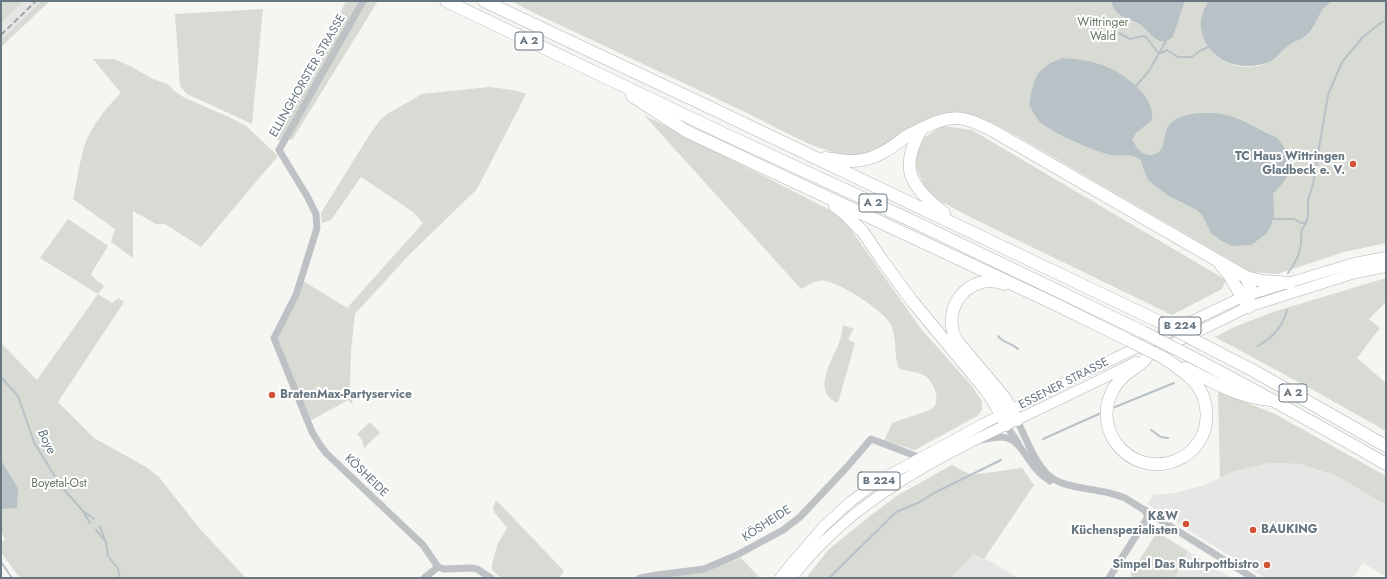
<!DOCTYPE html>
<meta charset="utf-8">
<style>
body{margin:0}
#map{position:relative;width:1387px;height:579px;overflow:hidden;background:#f5f5f2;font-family:Jost,sans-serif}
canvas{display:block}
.frame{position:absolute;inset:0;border:2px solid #677680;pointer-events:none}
</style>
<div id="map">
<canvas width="1387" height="579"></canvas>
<div class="frame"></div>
</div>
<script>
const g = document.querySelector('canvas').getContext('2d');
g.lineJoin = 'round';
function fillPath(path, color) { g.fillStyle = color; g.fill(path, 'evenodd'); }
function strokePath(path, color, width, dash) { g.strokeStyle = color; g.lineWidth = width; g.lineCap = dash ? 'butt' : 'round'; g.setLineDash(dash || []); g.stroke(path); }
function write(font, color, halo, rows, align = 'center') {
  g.font = font + ' Jost,sans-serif'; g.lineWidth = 4; g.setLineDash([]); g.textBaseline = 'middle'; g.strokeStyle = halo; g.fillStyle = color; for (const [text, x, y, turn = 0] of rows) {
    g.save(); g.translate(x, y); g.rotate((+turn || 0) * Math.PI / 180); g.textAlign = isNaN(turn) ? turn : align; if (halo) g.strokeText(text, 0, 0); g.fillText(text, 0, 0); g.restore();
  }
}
const built = new Path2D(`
 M23,1H41L1,40V23Z
 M1270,463L1300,464L1337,476L1386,505V577L1363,563L1353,578H1265L1147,504L1153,495L1174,493L1205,485L1235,471Z
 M1188,551L1231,578H1175L1180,569L1181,564Z
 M974,554L992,562L1018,578H951Z`);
const green = new Path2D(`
 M1,1H23L1,23Z
 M41,1H50L1,47V40Z
 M346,1H378L292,140L284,136L281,141L277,140L278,132L317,61Z
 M511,1H1111C1115,18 1125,17 1138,24C1153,31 1154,48 1173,37L1185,1H1208C1199,18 1200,20 1205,38C1211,63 1245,73 1266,63C1276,58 1283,47 1293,42C1298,39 1304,39 1309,34C1318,24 1318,9 1331,2C1336,0 1377,1 1386,1V243L1344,252L1277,274L1251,272L1017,136C999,127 982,115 962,113C916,106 892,159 846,156C841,156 836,153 832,152C802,143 774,126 747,113C676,79 605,46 534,13Z
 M263,9L252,124L187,94L180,86L175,14Z
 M93,59H114L132,67L149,77L169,85L174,91L185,98L229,117L246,126L278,156L201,247L165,224H156L133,211V258L111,242L115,229L73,199C77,182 79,164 84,147C91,126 106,108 121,93Z
 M489,87L513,90L526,94L477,189L408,256L355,314L351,350L350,389L353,405L348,400L310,421L278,338L280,330L303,281L347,308L423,223L413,212L361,177L331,220L322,223L321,213L370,134L380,120L387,114L422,94Z
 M644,115L830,210L839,216L847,224L922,330L971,385L982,401V410L977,416L915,450L884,441L892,423L930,410C943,404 934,382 925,376C919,372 908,371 900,369L898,367C894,353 897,338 891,325C886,312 840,283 826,281C817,279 809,285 801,289Z
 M943,126L972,130L1226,280L1222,289L1172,315L968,216L940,201L925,187L913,161L920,140Z
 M68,219L108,246L91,274L95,279L104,286L98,294L112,303L118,298L124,302L58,402L94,438L146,467L159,477L200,529L246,578H20L1,553V543L5,539L1,531V343L37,380L98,294L40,258Z
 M1386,278V302L1369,319L1380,328L1357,358L1386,383V431L1315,391L1215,337L1232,328L1273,312Z
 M843,325L854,329L849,337V340L855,343L838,403C811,392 832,361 839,343C841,337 842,331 843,325Z
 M1218,391L1275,414L1386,476V505L1337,476L1300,464L1270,463L1235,471L1220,478Z
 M370,422L380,433L364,448L362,440L357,434Z
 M952,465L971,475L1022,468L1034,485L984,559L974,554L951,578H806L829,549L870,516L898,495Z
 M496,500L564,571L559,578H501L492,570V564L498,543L507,528L494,512L493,508Z
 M1157,532L1188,551C1183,560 1180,569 1175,578H1135L1130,575Z
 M741,558L760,578H657L704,572Z`);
const water = new Path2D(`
 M1111,1H1185L1173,37C1157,50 1150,30 1139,24C1126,17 1115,18 1111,1Z
 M1208,1H1333C1318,9 1319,21 1310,32C1305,39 1296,40 1289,45C1282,49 1278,57 1271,61C1246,72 1215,65 1204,39C1198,24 1201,14 1208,1Z
 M1063,58C1078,59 1095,61 1109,68C1127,76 1155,97 1152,120L1136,133L1132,139C1136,147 1140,154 1149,155C1170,155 1160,132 1171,123C1181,113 1200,113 1214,113C1232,114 1250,124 1266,133C1269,134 1274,136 1277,138C1284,145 1292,159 1290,168C1288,179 1280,186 1273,194L1274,213L1271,226L1266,234L1251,245L1231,246L1220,240L1211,233L1202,215L1197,210L1169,196L1149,181L1144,171L1141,160C1130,152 1124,157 1112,155C1097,153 1048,131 1039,121C1035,116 1032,110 1029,105C1034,79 1035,67 1063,58Z
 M1,460L18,488L17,508L1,509Z`);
const stream = new Path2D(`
 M1119,33L1130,39L1143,36L1146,37L1159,54L1167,50L1178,57H1192L1200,51L1208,47
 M1136,86L1149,71L1166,41
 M1273,219H1294L1301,223H1306L1308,216V200L1313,184L1328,95L1342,62L1363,37L1382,22L1386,21
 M1288,273C1294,265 1300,254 1301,244C1302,232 1299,233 1306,223
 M998,336C1003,343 1012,343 1018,349
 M1258,346C1272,338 1283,326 1287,310
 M1,377L18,396L34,442L60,485L82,510L90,523
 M1115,407L1174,383
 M1151,430L1161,437L1168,438
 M1043,439L1101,413
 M83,511L94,519
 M100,526L105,540
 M96,530L106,542L108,556L118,569L120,578
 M1,562L12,578
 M829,578L896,512L920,502L934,493L1001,460`);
const minor = new Path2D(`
 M363,1L279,150L307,196L316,214L317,228L296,295L274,338L312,432L320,445L327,454L423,545L438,567L444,569L471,568L477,569L491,578
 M1017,420C1025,436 1034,461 1047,474C1061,487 1081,487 1099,491C1108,492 1117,495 1125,498L1253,578
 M1006,425L1018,443
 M981,440C987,439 994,437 1000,437C1016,437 1022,450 1030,461C1035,469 1042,476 1050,481
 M424,578L438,567
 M640,578L657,575L704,569L737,555L783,530L800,517L847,467L871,439L921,458
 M1109,578L1148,517L1145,510`);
const primary = new Path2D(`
 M1150,355L1248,307L1355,273L1386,267
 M780,578L790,565L823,527L850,502L880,480L983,424L1082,374L1242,297L1354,263L1386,257
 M792,578C851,499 942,455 1029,414C1065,397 1100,380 1136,362`);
const motorway = new Path2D(`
 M446,1L722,133L906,218L1143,332
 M484,1L709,107L1162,323
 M632,96L686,131L1055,304L1128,340
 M922,128C898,169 910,185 944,213
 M825,158C839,160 853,163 867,159C883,155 894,145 907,136C912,133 918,130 923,128C953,112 967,117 995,132L1246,277L1262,281L1290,283
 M835,206L845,214L863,232L882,260L912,301L985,389L994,402L1006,425
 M1221,265L1229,275L1248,307
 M1246,277L1250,288L1248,307
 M1004,284C969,271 939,309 957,341L1004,397L1017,420
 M1198,342L1254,371L1386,446
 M1180,351C1250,387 1318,425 1386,464
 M1147,357C1143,363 1139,365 1133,369C1122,376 1113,387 1109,399C1104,413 1107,431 1116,443C1147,485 1213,460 1206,408C1205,400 1202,392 1197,385C1188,374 1176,366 1164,358
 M1185,368C1214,382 1237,397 1270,400`);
const rail = new Path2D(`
 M1,35L36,1`);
const motorwayBridge = new Path2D(`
 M1162,323L1198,342
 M1143,332L1180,351
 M1128,340L1164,358`);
const markers = [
 [1353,164,4,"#d15336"],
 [272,395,4,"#d15336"],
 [1186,524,4,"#d15336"],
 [1253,530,4,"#d15336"],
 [1267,565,4,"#d15336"]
];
const shields = [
 [529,41,28],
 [873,203,28],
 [1180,326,42],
 [1293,393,28],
 [879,481,42]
];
const shieldNames = [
 ["A 2",529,41],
 ["A 2",873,203],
 ["B 224",1180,326],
 ["A 2",1293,393],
 ["B 224",879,481]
];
const parkNames = [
 ["Wittringer",1103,23],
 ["Wald",1103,37],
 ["Boyetal-Ost",59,484]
];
const streetNames = [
 ["ELLINGHORSTER STRASSE",308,76,-60],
 ["ESSENER STRASSE",1064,384,-27],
 ["KÖSHEIDE",366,476,44],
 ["KÖSHEIDE",767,524,-33]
];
const poiNames = [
 ["TC Haus Wittringen",1345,157],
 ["Gladbeck e. V.",1345,171],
 ["BratenMax-Partyservice",280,395,"left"],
 ["K&W",1178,517],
 ["Küchenspezialisten",1178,531],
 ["BAUKING",1261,530,"left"],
 ["Simpel Das Ruhrpottbistro",1259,565]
];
const waterNames = [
 ["Boye",46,442,63]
];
fillPath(built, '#e6e6e5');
fillPath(green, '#d7dbd3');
fillPath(water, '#b8c2c6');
strokePath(stream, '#b8c2c6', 2);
strokePath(primary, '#b2b6b9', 11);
strokePath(motorway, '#b1b5b7', 13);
strokePath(minor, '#bec2c5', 7);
strokePath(primary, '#fff', 10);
strokePath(motorway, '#fff', 12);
strokePath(rail, '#a0a6aa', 2, [6, 3]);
strokePath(motorwayBridge, '#b1b5b7', 13, []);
strokePath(motorwayBridge, '#fff', 12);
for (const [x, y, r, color] of markers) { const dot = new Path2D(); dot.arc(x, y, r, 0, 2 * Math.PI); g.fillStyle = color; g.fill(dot); strokePath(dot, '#fff', 1.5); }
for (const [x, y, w] of shields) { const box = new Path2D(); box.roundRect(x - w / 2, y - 9, w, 18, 3); g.fillStyle = '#fff'; g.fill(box); strokePath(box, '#677680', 1); }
write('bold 11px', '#677680', null, shieldNames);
write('12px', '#6a7865', '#fff', parkNames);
write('12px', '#677680', '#fff', streetNames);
write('bold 12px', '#677680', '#fff', poiNames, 'right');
write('italic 13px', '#63777d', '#fff', waterNames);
</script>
